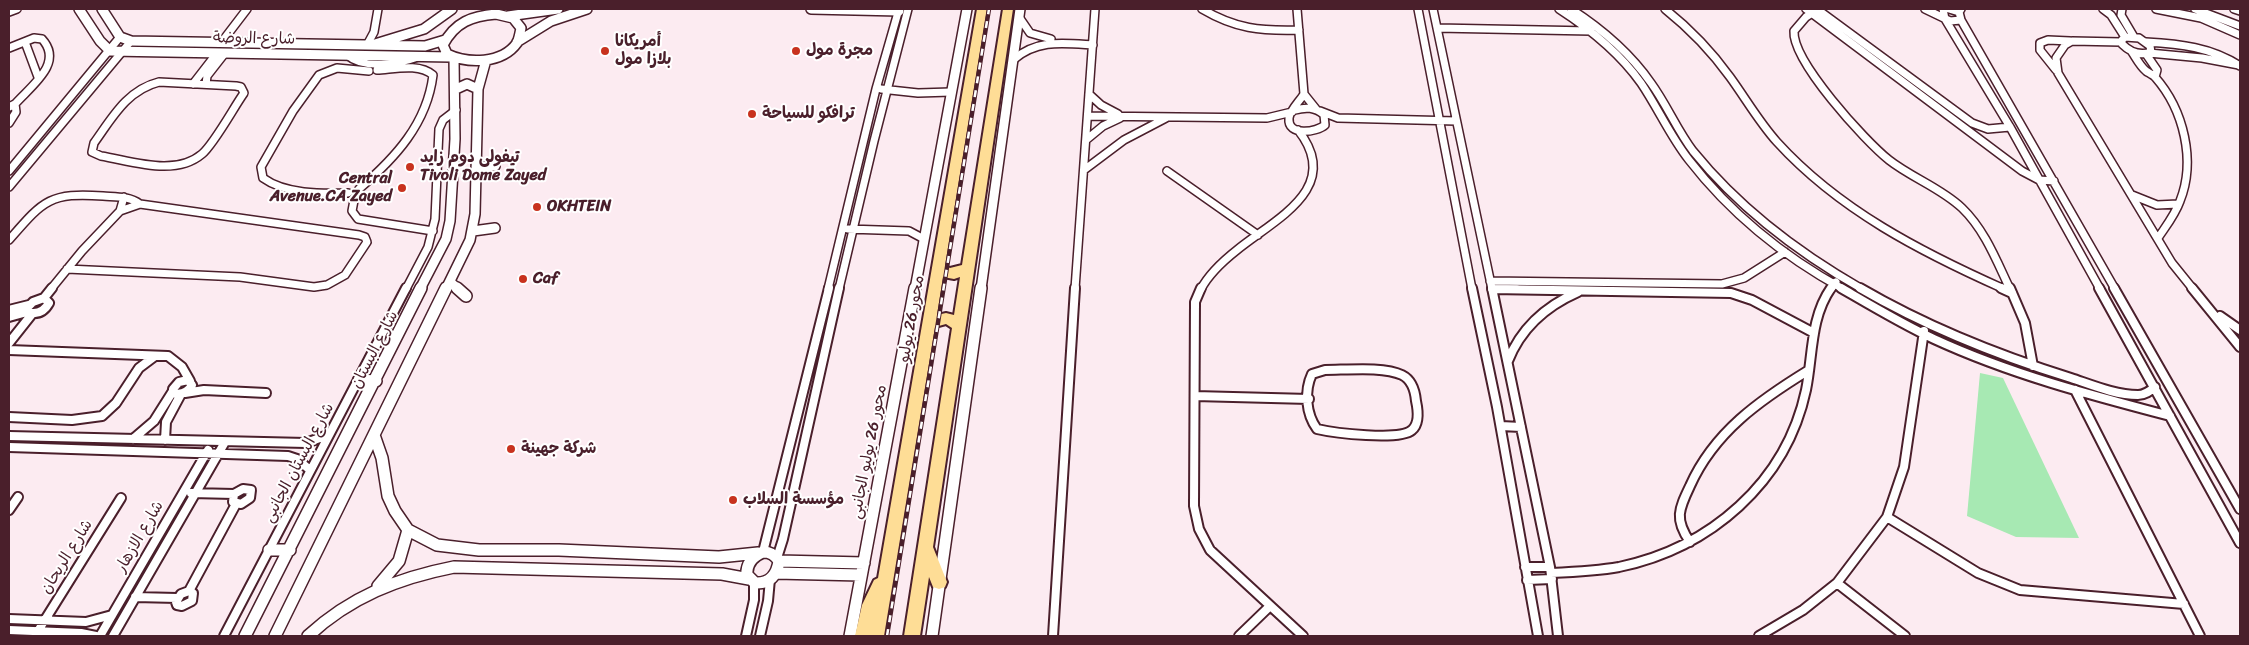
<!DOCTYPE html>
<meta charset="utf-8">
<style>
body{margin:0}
#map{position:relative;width:2249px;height:645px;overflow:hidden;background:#fcebf1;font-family:Sriracha,sans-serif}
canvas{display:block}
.frame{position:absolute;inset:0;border:10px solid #4a1f2b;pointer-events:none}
</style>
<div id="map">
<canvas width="2249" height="645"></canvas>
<div class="frame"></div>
</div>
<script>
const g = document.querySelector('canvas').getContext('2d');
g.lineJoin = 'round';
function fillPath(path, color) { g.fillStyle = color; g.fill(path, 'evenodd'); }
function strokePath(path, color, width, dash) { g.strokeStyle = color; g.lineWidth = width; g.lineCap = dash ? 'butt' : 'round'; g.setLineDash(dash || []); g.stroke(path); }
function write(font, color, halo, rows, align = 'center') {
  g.font = font + ' Sriracha,"Playpen Sans Arabic",sans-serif'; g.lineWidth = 4; g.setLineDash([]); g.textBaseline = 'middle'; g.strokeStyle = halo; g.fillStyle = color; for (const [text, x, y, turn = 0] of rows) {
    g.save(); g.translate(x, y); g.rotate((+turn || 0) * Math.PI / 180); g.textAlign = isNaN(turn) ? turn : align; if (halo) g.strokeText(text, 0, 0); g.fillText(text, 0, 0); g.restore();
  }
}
const green = new Path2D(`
 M1980,373L2003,378L2079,538L2016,537L1967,516Z`);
const streetFar1 = new Path2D(`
 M1202,9C1236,29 1260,31 1299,30
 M1297,9L1304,94L1316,109
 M1418,9L1472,289
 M1433,9L1492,289
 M1559,9C1590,29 1619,52 1641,83C1658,108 1670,136 1689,160C1731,214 1783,256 1843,289
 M1571,9C1602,29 1630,53 1651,83C1667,105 1677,130 1693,151C1740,209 1797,252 1862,289
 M1665,9C1690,29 1712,52 1730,77C1746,99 1759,122 1777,142C1839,210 1921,252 2004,289
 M1806,9L2022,171L2039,180L2054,181
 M1817,9L1972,123L1988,129L2010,127
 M1818,9L1806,17L1794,31C1792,61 1865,141 1889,160C1912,178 1941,188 1962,208C1985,230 1997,262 2010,289
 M1925,9L1950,21L1961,20
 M1943,9L1945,19L2010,127L2100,289
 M1949,9L1959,12
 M1961,9L1959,12L1961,20L2115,289
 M2103,9L2111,15L2125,37
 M2122,9L2121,15L2134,37
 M2156,9L2201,18L2240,35
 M2195,9L2240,26
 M2234,9L2240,11
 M9,12L17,9
 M1019,17L1030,33L1051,39
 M1437,28L1591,31
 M2125,37L2139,38L2150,46L2151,52C2140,56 2130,52 2122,44V40Z
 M25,42L38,77
 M2121,42L2072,41L2065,45L2056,58L2058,73L2172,263L2193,289
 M2146,42C2180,44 2211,47 2240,66
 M221,43L247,9
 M367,45L374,32L378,9
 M9,48L34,38L42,39C64,63 32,85 15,104L9,107
 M2132,52C2136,58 2140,66 2146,71C2149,73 2153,75 2155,77C2184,110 2196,161 2180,201C2175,215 2166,226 2158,238
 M2149,53L2202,58L2239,65
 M2146,54L2157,70L2155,77
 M347,55C364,70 398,64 418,57
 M1013,60C1037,39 1063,43 1093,45
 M2056,70L2040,50V43L2048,40L2070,41
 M159,82L236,86L241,87L244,93C234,107 214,144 202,154C175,177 132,161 101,156L92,152L94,143C112,118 127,90 159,82Z
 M193,84L217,53
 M206,84L207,76L225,53
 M881,89L918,93L951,92
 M1089,94L1101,105L1118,114
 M1295,110C1306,107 1315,107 1324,115L1325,125C1317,132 1287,137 1289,118C1290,110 1300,101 1304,94
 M1320,111L1338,118L1456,121
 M1088,116L1267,118L1292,112
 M9,123L16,112L15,104
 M1086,140L1103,126L1120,118
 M1084,170L1124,140L1166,118
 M9,171L120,37
 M1167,171L1258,235
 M9,187L131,41
 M359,189C395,158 427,124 433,75C419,63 395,69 377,70
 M348,193C321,194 285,194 263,178L261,167L293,111L319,75L337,68L369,71
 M355,195L352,211L358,219L433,231
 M2132,195L2157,205L2178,204
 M848,229L909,231L924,239
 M9,240C43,201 49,192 103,196C116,197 129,196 140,204
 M67,269L240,277L314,287L327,285L345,275L367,242L365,237L359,235L140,204L120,211
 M1490,281L1722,284L1744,278L1785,252
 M51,289L82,251L120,211L124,197
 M406,289L428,247L435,219L439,129L443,120L456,110
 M828,289L876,89L899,9
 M839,289L874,141L908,9
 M1075,289L1095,9
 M1201,289C1209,274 1223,261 1237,250C1275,219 1344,188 1298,130
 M1492,289H1517
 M1831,289L1836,282`);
const street = new Path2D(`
 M1201,288L1195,302L1194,506L1199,529L1210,550L1303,636
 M1472,288L1497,407L1538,636
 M1492,288L1550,567L1558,636
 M1841,288C1872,306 1902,324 1934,339C2010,374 2090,395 2170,416
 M1860,288C1927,327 1997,355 2071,378C2092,385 2116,395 2138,395C2145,395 2150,391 2155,387
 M2001,288L2012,293
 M2010,288L2025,323L2033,366
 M2099,288L2240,543
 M2114,288L2240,509
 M2192,288L2240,347
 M1492,289L1731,293L1752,300L1814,333
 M44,298L52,288
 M44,298L49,303C44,312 37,315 27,312V308L33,302Z
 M9,310L29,305
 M2220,316L2240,330
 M9,317L27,312
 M9,343L32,314
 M9,350L168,356L182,367L190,381
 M1508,361C1521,328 1546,306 1578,292
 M1325,370C1346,370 1384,366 1402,375C1412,380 1415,390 1416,401C1418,410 1420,423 1412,430C1400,441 1334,433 1317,429C1306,414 1304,391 1312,374Z
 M188,380L192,385C188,392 181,395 173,393V389L179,382Z
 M2075,390L2200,636
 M185,393L204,390L266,393
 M1195,396L1309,399
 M9,417L72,420L102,416L116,403L139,368L155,356
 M1501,426L1521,427
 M9,436L306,443L328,435
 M133,439L154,421L173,391
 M165,440L166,422L181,394
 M9,447L288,456L297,459L310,470
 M243,489L251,490L250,498L241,504L233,502L234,494Z
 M191,493L234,494
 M9,510L18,497
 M1887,517L1978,573L2020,590L2184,604
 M1690,542C1674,519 1679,509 1690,486C1714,432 1760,400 1809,370
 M763,552L829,288
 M777,558L783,539L839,288
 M1525,567H1550
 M1551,573C1574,572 1597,571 1619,567C1710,548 1786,483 1806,390C1813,356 1810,318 1831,288
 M1527,580L1552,579
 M1837,583L1905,636
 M189,591L236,504
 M189,591L193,593L192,601L182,606L177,605L176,602L181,594Z
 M135,597L177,598
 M9,619L86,622L112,615
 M9,630L81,633L96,636
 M38,631L121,498
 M100,636L208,450
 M113,636L225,442
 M224,636L406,288
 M746,636L754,600V582
 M760,636L768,601L770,579
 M1053,636L1075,288
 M1239,636L1269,607
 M1759,636L1803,610L1837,583L1887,517L1904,467L1924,331`);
const secondaryFar1 = new Path2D(`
 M79,9L100,41L110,51L451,57
 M102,9L120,37L131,41L425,46L445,40
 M811,9L899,11
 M496,14L513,18L521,28C520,33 519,39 517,43C502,64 468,64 447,54L443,45C455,22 472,16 496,14Z
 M508,16L558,9
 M517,42L551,21L587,9
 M375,44L424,29L452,9
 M456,89L467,84L478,89
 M476,167L495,166
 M473,231L495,228
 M450,282L458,289
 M420,289L446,239L450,221L455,139L454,58
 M446,289L470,240L475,214L478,89L486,60
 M915,289L967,9
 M981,289L1020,9`);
const secondary = new Path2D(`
 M457,288L466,296
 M359,380L376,381
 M374,435L382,458L388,496L395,511L408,530L437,545L479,550H559L719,557L758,553
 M269,550H290
 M763,552C771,552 775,555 779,561C777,575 770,584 755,583L747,575C746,564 753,556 763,552Z
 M779,561L864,563
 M776,573L861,575
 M378,586L399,561L408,530
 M245,636L421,288
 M275,636L446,288
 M308,636C350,597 398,578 454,567L722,574L749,579
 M850,636L915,288
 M932,636L981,288`);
const highway = new Path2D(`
 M977,9H987L945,266L950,268L962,265L1003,9H1013L933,547L947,582L945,587L939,589L933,587L929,577L920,636H904L952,328L946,324L935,327L884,636H855L862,605L874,580L878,578ZM943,277L954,279L960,277L954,315L946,313L937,315Z`);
const rail = new Path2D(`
 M887,636L989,9`);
const markers = [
 [605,51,5,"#c8321e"],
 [796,51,5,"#c8321e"],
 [752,114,5,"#c8321e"],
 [410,167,5,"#c8321e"],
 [402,188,5,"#c8321e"],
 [537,207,5,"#c8321e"],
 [523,279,5,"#c8321e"],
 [511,449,5,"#c8321e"],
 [733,500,5,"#c8321e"]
];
const streetNames = [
 ["شارع الروضة",254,39,1],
 ["محور 26 يوليو",912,319,-80],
 ["شارع البستان",375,350,-63],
 ["محور 26 يوليو الجانبى",869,452,-79],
 ["شارع البستان الجانبى",299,463,-62],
 ["شارع الازهار",140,537,-60],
 ["شارع الريحان",67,557,-58]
];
const poiNames = [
 ["أمريكانا",615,42],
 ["بلازا مول",615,60],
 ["مجرة مول",806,51],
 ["ترافكو للسياحة",762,114],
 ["تيفولى دوم زايد",420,158],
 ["Tivoli Dome Zayed",420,176],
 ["Central",392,179,"right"],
 ["Avenue.CA Zayed",392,197,"right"],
 ["OKHTEIN",547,207],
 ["Caf",533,279],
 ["شركة جهينة",521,449],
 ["مؤسسة السلاب",743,500]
];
fillPath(green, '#a7e9b3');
strokePath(streetFar1, '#4a1f2b', 10);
strokePath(street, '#4a1f2b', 12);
strokePath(secondaryFar1, '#4a1f2b', 12);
strokePath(secondary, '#4a1f2b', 14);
strokePath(highway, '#4a1f2b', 4);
strokePath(streetFar1, '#fff', 7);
strokePath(street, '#fff', 8);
strokePath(secondaryFar1, '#fff', 9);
strokePath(secondary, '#fff', 11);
fillPath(highway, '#fedd96');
strokePath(rail, '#4a1f2b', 4.5);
strokePath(rail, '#fff', 2.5, [7]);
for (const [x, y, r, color] of markers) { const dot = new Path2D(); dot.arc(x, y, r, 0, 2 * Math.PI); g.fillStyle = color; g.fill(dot); strokePath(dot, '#fff', 2); }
write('16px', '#4a1f2b', '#fff', streetNames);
write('bold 16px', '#4a1f2b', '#fff', poiNames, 'left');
</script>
